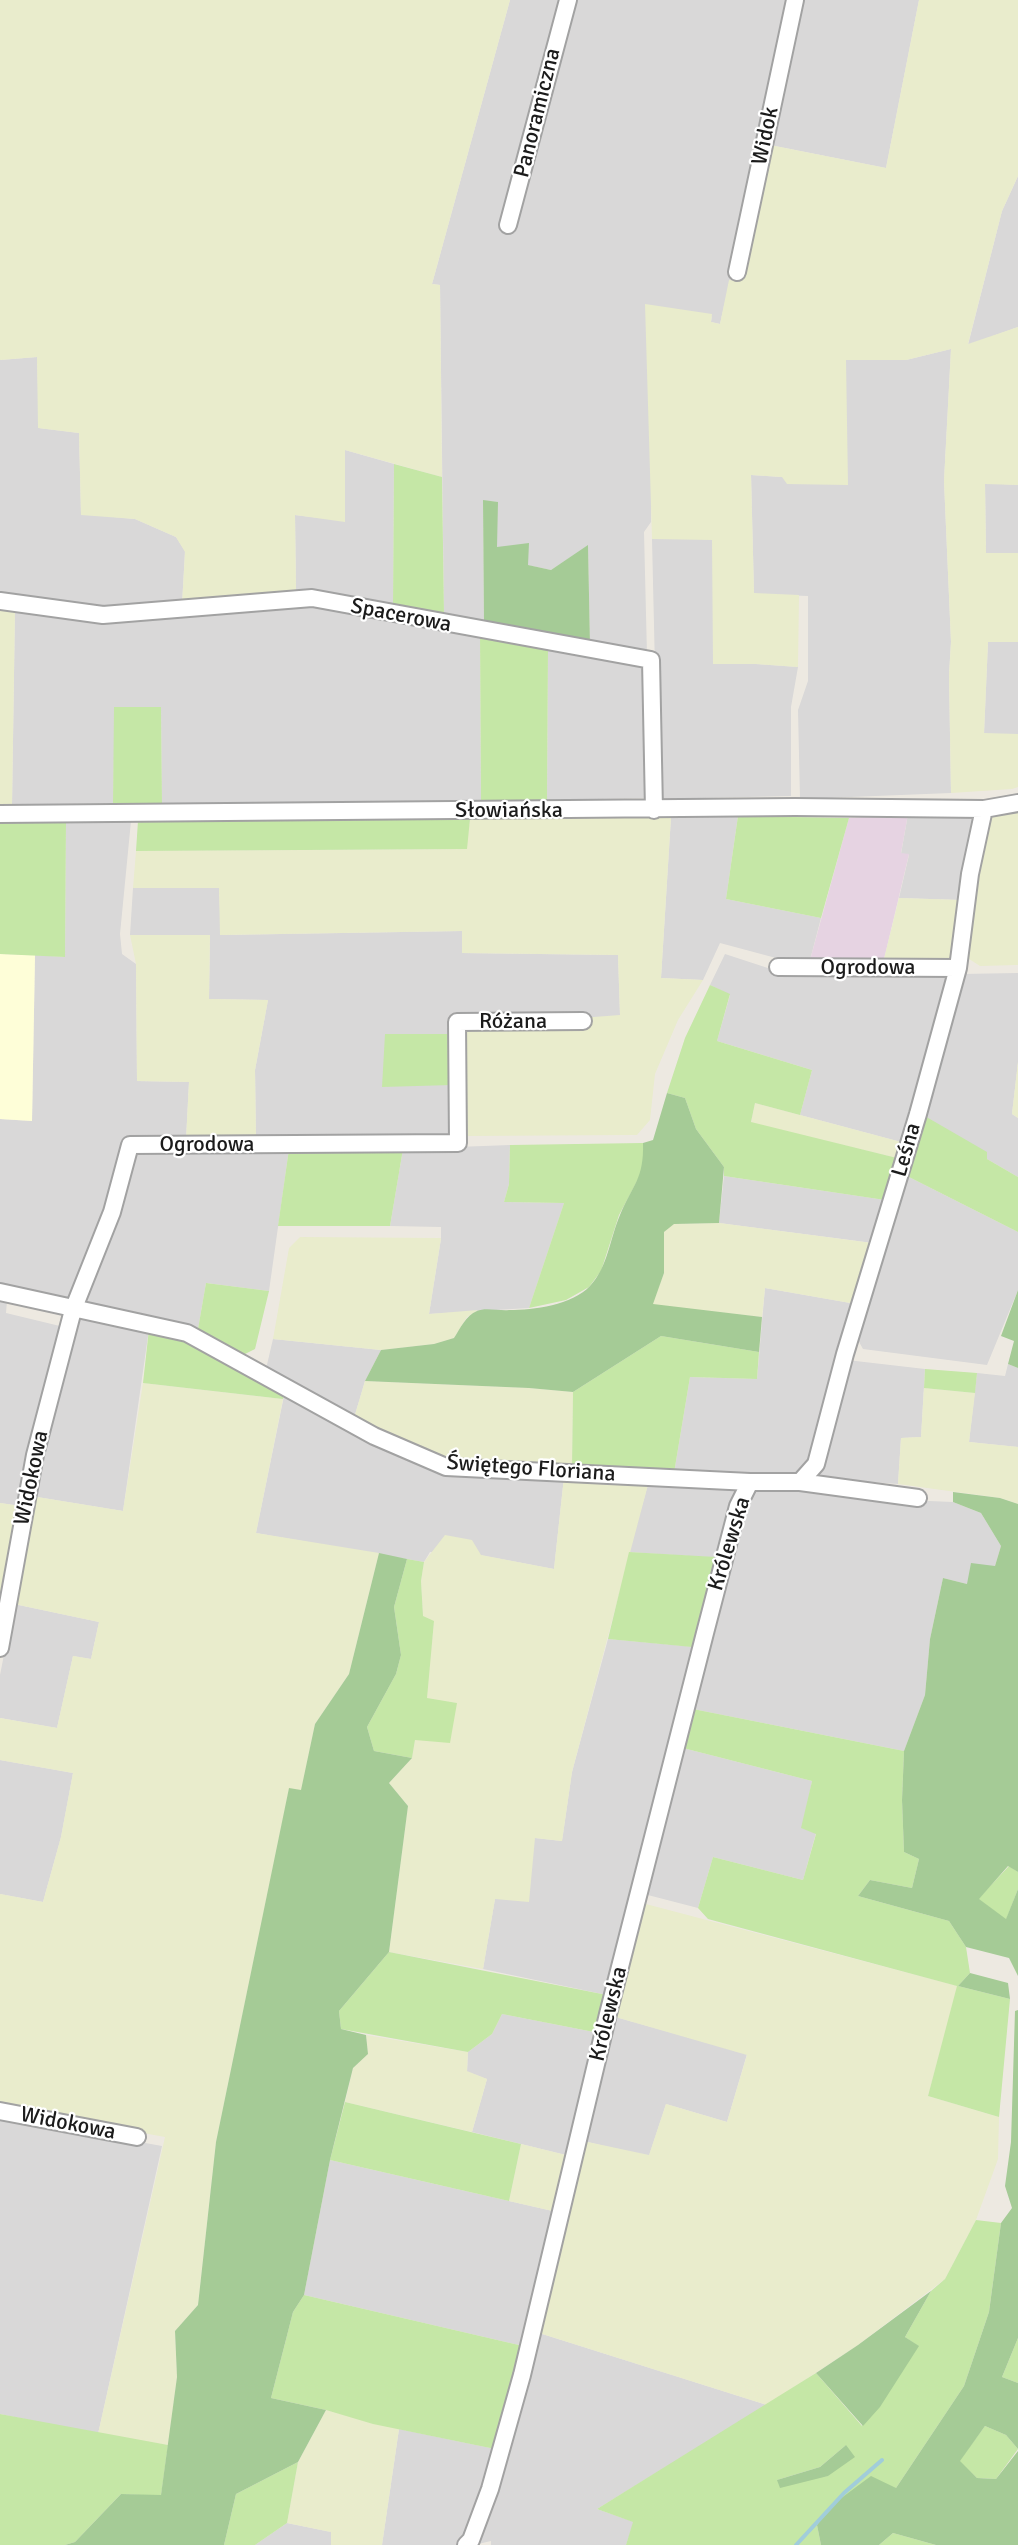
<!DOCTYPE html>
<meta charset="utf-8">
<style>
body{margin:0}
canvas{display:block;background:#ede9e1}
</style>
<canvas width="1018" height="2545"></canvas>
<script>
const g = document.querySelector('canvas').getContext('2d');
g.lineJoin = 'round';
function fillPath(path, color) { g.fillStyle = color; g.fill(path, 'evenodd'); }
function strokePath(path, color, width, dash) { g.strokeStyle = color; g.lineWidth = width; g.lineCap = dash ? 'butt' : 'round'; g.setLineDash(dash || []); g.stroke(path); }
function write(font, color, halo, rows, align = 'center') {
  g.font = font + ' Signika,sans-serif'; g.lineWidth = 4.5; g.setLineDash([]); g.textBaseline = 'middle'; g.strokeStyle = halo; g.fillStyle = color; for (const [text, x, y, turn = 0] of rows) {
    g.save(); g.translate(x, y); g.rotate((+turn || 0) * Math.PI / 180); g.textAlign = isNaN(turn) ? turn : align; if (halo) g.strokeText(text, 0, 0); g.fillText(text, 0, 0); g.restore();
  }
}
const residential = new Path2D(`
 M510,0H792L720,324L711,322L712,315L651,455V522L644,532L647,655L590,645L588,546L551,570L527,565L497,547V502L483,501L484,625L444,615L440,285L432,284Z
 M802,0H919L886,168L770,145Z
 M1018,176V327L968,345L1002,211Z
 M951,349L944,481L951,642L949,675L951,793L800,799L798,710L808,681V596L754,594L751,475L782,477L845,360H906Z
 M37,357L39,428L79,433L81,514L135,519L176,537L185,551L182,605L108,610L0,599V360Z
 M345,450L394,464L393,605L296,592L295,515L345,521Z
 M985,483L1018,485V553H986Z
 M652,539H712L756,664L798,667L791,707V796L658,799Z
 M312,601L480,633L481,801L162,804L161,708L115,707L113,803L12,805L15,608L81,616Z
 M988,642H1018V734H984Z
 M548,648L646,663L650,798L547,800Z
 M971,813L976,819L961,900L899,898L909,855L901,854L908,814Z
 M738,816L726,899L821,918L810,960L776,958L720,943L703,980L661,978L671,817Z
 M66,821H131L120,934L122,954L136,964L137,1081L189,1082L186,1140L289,1149L269,1291L206,1283L198,1329L0,1286V1119L32,1121L35,955L65,957Z
 M133,888H219L221,935L462,931V953L618,955L620,1015L453,1139L256,1141L255,1070L268,1000L209,999L210,935H130Z
 M725,954L777,971L951,974L901,1142L800,1115L812,1070L717,1041L730,995L710,985Z
 M1018,973V1062L1012,1114L1018,1118V1177L987,1159L923,1115L961,974Z
 M510,1145L509,1184L504,1202L564,1203L529,1308L429,1314L441,1239V1227L390,1226L403,1149Z
 M724,1176L885,1200L873,1243L719,1223Z
 M907,1176L1018,1232V1290L987,1365L863,1349L858,1340Z
 M765,1288L856,1304L808,1465L793,1477L674,1473L690,1377L757,1379Z
 M0,1300L7,1301L6,1313L64,1327L21,1506L0,1503Z
 M78,1319L149,1329L123,1511L31,1496Z
 M273,1339L381,1350L365,1381L354,1418L266,1369Z
 M847,1360L925,1369L921,1437L901,1438L898,1484L815,1478Z
 M1008,1364L1018,1368V1447L969,1442L977,1373L1005,1376Z
 M285,1391L408,1457L564,1477L554,1569L480,1555L430,1552L424,1562L256,1533Z
 M649,1481L738,1489L720,1558L629,1552Z
 M801,1484L905,1500L953,1502L981,1513L1001,1546L995,1566L967,1584L943,1578L930,1639L925,1695L904,1751L693,1709L743,1507L751,1494L761,1487Z
 M14,1604L99,1622L91,1659L73,1656L57,1728L0,1718V1675Z
 M608,1639L696,1647L607,1995L483,1969L495,1899L535,1838L562,1841L572,1772Z
 M683,1748L812,1781L802,1828L816,1833L803,1880L713,1857L698,1908L644,1894Z
 M0,1760L73,1773L61,1837L43,1902L0,1894Z
 M502,2014L599,2033L570,2156L472,2132L487,2079L467,2072L468,2052L492,2034Z
 M612,2016L747,2054L727,2122L666,2104L649,2156L583,2141Z
 M0,2117L162,2146L98,2434L0,2414Z
 M330,2160L557,2212L523,2346L304,2295Z
 M536,2332L767,2405L597,2509L634,2522L626,2545H491V2541L474,2545Z
 M399,2429L495,2449L476,2518L460,2545H382Z
 M287,2523L331,2532V2545H255Z`);
const industrial = new Path2D(`
 M908,814L901,853L909,854L884,959L810,960L849,818Z`);
const education = new Path2D(`
 M0,954L35,955L32,1121L0,1119Z`);
const farmland = new Path2D(`
 M0,0H510L432,284L440,285L442,477L345,450V522L295,515L296,592L182,605L185,552L176,537L135,519L81,515L79,433L38,428L37,357L0,360Z
 M919,0H1018V176L1002,211L968,344L1018,327V485L985,484L986,553H1018V642H988L984,733L1018,734V787L1012,789L951,793L949,675L951,642L944,481L951,349L906,360H846L848,485L787,484L782,477L751,475L754,593L799,595L798,667L756,664H713L712,540L652,539L645,304L712,314L711,322L720,324L729,280L738,281L770,145L886,168Z
 M0,607L15,608L12,805L0,806Z
 M1018,811V965L980,966L966,957L989,815Z
 M671,817L661,978L703,980L678,1020L655,1074L650,1120L637,1135L464,1136L462,1027L620,1015L618,955L462,953V931L220,935L219,888H133L136,851L466,849L470,819Z
 M899,898L961,900L953,960L884,959Z
 M130,935H210L209,999L268,1000L255,1070L256,1141L186,1140L189,1082L137,1081L136,964Z
 M1018,1062V1118L1012,1114Z
 M755,1103L901,1142L897,1158L751,1123Z
 M719,1223L872,1243L856,1304L765,1288L762,1317L652,1305L664,1273V1232L673,1224Z
 M300,1237L441,1238L429,1314L478,1310L467,1317L454,1338L434,1344L381,1350L273,1339L289,1248Z
 M365,1381L529,1388L573,1392L572,1467L458,1461L403,1442L354,1418Z
 M143,1383L283,1399L256,1533L379,1553L349,1674L315,1724L301,1791L289,1789L216,2142L198,2305L175,2331L177,2377L168,2445L98,2434L165,2137L0,2107V1894L43,1902L61,1837L73,1773L0,1760V1718L57,1728L73,1656L91,1659L99,1622L14,1604L31,1496L123,1511Z
 M924,1388L975,1393L969,1442L1018,1447V1504L1000,1498L898,1484L901,1438L921,1437Z
 M564,1477L649,1481L572,1772L562,1841L535,1838L529,1902L495,1899L483,1969L389,1952L408,1806L389,1783L412,1758L415,1740L457,1703L426,1699L434,1622L423,1617L421,1581L424,1562L445,1535L472,1540L481,1555L554,1569Z
 M0,1503L21,1506L0,1611Z
 M642,1903L958,1986L928,2096L999,2117L998,2159L976,2220L945,2279L858,2345L767,2405L536,2332L583,2141L649,2155L666,2104L727,2122L747,2055L612,2016Z
 M366,2035L468,2052L467,2071L487,2079L472,2132L345,2102L353,2068L368,2054Z
 M521,2144L570,2156L557,2212L509,2201Z
 M326,2410L399,2429L382,2545H331V2532L287,2523L298,2462Z`);
const grass = new Path2D(`
 M394,464L442,477L444,615L393,605Z
 M480,633L548,648L547,800L481,801Z
 M114,707H161L162,804L113,803Z
 M738,816L849,818L821,918L726,899Z
 M470,819L467,849L136,851L138,821Z
 M66,821L65,957L0,954V822Z
 M710,985L730,994L717,1041L812,1070L800,1115L755,1103L751,1122L897,1158L885,1200L724,1176V1167L696,1129L685,1098L667,1093L685,1038Z
 M385,1034H451L452,1085L382,1087Z
 M923,1115L987,1152V1159L1018,1177V1232L907,1176Z
 M643,1143L644,1168L619,1215L601,1271L589,1287L566,1300L529,1308L564,1203L504,1202L509,1184L510,1145Z
 M289,1149H403L390,1226H278Z
 M206,1283L269,1291L255,1349L243,1355L198,1329Z
 M149,1329L186,1341L285,1391L283,1399L143,1383Z
 M661,1336L759,1352L757,1379L690,1377L674,1473L572,1467L573,1392Z
 M925,1369L977,1373L975,1393L924,1388Z
 M629,1552L716,1557L692,1647L608,1639Z
 M407,1559L424,1562L421,1581L423,1616L434,1621L427,1698L457,1703L450,1743L415,1740L412,1758L374,1751L367,1727L396,1674L401,1655L394,1607Z
 M693,1709L904,1751L902,1800L904,1852L919,1859L912,1888L870,1880L858,1896L949,1921L966,1947L970,1973L958,1986L1010,1999L999,2117L928,2096L957,1986L708,1919L698,1908L713,1857L803,1880L816,1834L801,1828L812,1781L683,1748Z
 M1009,1866L1018,1872V1889L1006,1920L978,1899Z
 M389,1952L607,1995L599,2033L502,2014L492,2034L468,2052L341,2029L339,2011Z
 M345,2102L521,2144L509,2201L330,2160Z
 M976,2220L1001,2223L989,2312L964,2386L896,2488L817,2525L821,2545H626L633,2522L597,2509L816,2373L862,2426L918,2346L905,2337L931,2291L945,2279ZM846,2445L828,2476L777,2480L820,2467Z
 M304,2295L523,2346L495,2449L373,2424L326,2410L271,2398L293,2312Z
 M1018,2338V2383L1002,2377Z
 M0,2414L168,2445L161,2496L121,2494L75,2542L65,2545H0Z
 M985,2426L1006,2435L1018,2449L996,2479L977,2478L959,2461Z
 M298,2462L287,2523L255,2545H224L236,2494Z
 M893,2533L936,2545H879Z`);
const forest = new Path2D(`
 M483,500L498,502L497,547L529,543L528,565L551,570L588,545L590,645L484,625Z
 M667,1093L685,1098L696,1129L724,1167L719,1223L674,1224L664,1232V1273L653,1304L762,1317L759,1352L661,1336L573,1392L529,1388L365,1381L381,1350L434,1344L454,1338C460,1329 466,1315 477,1311C485,1307 499,1311 509,1310C534,1310 572,1305 590,1286C608,1267 610,1238 620,1215C633,1184 644,1179 643,1143L653,1140Z
 M1018,1290V1368L1008,1364L1014,1341L1001,1336Z
 M953,1492L1000,1498L1018,1504V1872L1008,1866L979,1899L1006,1919L1018,1889V1976L1009,1958L966,1947L949,1921L858,1896L870,1880L912,1888L919,1859L904,1852L902,1800L904,1751L925,1695L930,1639L943,1578L967,1584L971,1563L995,1566L1001,1546L981,1513L953,1502Z
 M379,1553L407,1559L394,1607L401,1655L396,1674L367,1727L374,1751L412,1758L389,1783L408,1806L389,1952L339,2011L341,2029L366,2035L368,2054L353,2068L330,2160L304,2295L293,2312L271,2398L326,2410L298,2462L236,2494L224,2545H65L75,2542L121,2494L161,2495L177,2377L175,2331L198,2305L216,2142L289,1788L301,1790L315,1724L349,1674Z
 M970,1973L1008,1983L1010,1999L958,1986Z
 M1018,2010V2338L1002,2377L1018,2383V2449L1006,2435L985,2426L960,2461L977,2478L996,2479L1018,2451V2545H936L893,2533L879,2545H821L817,2525L832,2505L871,2476L896,2488L964,2386L989,2312L1001,2223L1012,2208L1005,2186L1011,2142L1015,2011Z
 M931,2291L905,2337L919,2346L880,2407L863,2426L816,2373L858,2345Z
 M846,2445L855,2457L828,2476L780,2488L777,2480L820,2467Z`);
const stream = new Path2D(`
 M796,2545L844,2493L882,2460`);
const minor = new Path2D(`
 M508,225L568,0
 M737,272L795,0
 M0,601L103,615L312,598L651,660L654,810
 M0,814L795,807L984,809L1018,803
 M778,967L958,968
 M0,1292L187,1333L374,1436L446,1467L750,1482H800L918,1498
 M800,1482L816,1464L845,1354L918,1114L958,968L970,874L984,809
 M0,1648L35,1455L73,1310L112,1212L130,1145L458,1143L457,1022L583,1021
 M0,2111L137,2137
 M466,2545L471,2540L490,2489L522,2375L608,2014L705,1633L738,1506L750,1482`);
const streetNames = [
 ["Panoramiczna",538,113,-76],
 ["Widok",766,136,-78],
 ["Spacerowa",401,616,11],
 ["Słowiańska",509,811],
 ["Ogrodowa",868,968],
 ["Różana",513,1022],
 ["Ogrodowa",207,1145],
 ["Leśna",907,1150,-74],
 ["Świętego Floriana",531,1469,4],
 ["Widokowa",32,1478,-78],
 ["Królewska",730,1544,-73],
 ["Królewska",609,2014,-76],
 ["Widokowa",68,2124,11]
];
fillPath(residential, '#d9d8d8');
fillPath(industrial, '#e6d3e2');
fillPath(education, '#fefed8');
fillPath(farmland, '#e9eccc');
fillPath(grass, '#c5e7a6');
fillPath(forest, '#a5cb96');
strokePath(stream, '#a1cdda', 4);
strokePath(minor, '#a2a2a2', 20);
strokePath(minor, '#fff', 16);
write('22px', '#1b1b1b', '#fff', streetNames);
</script>
